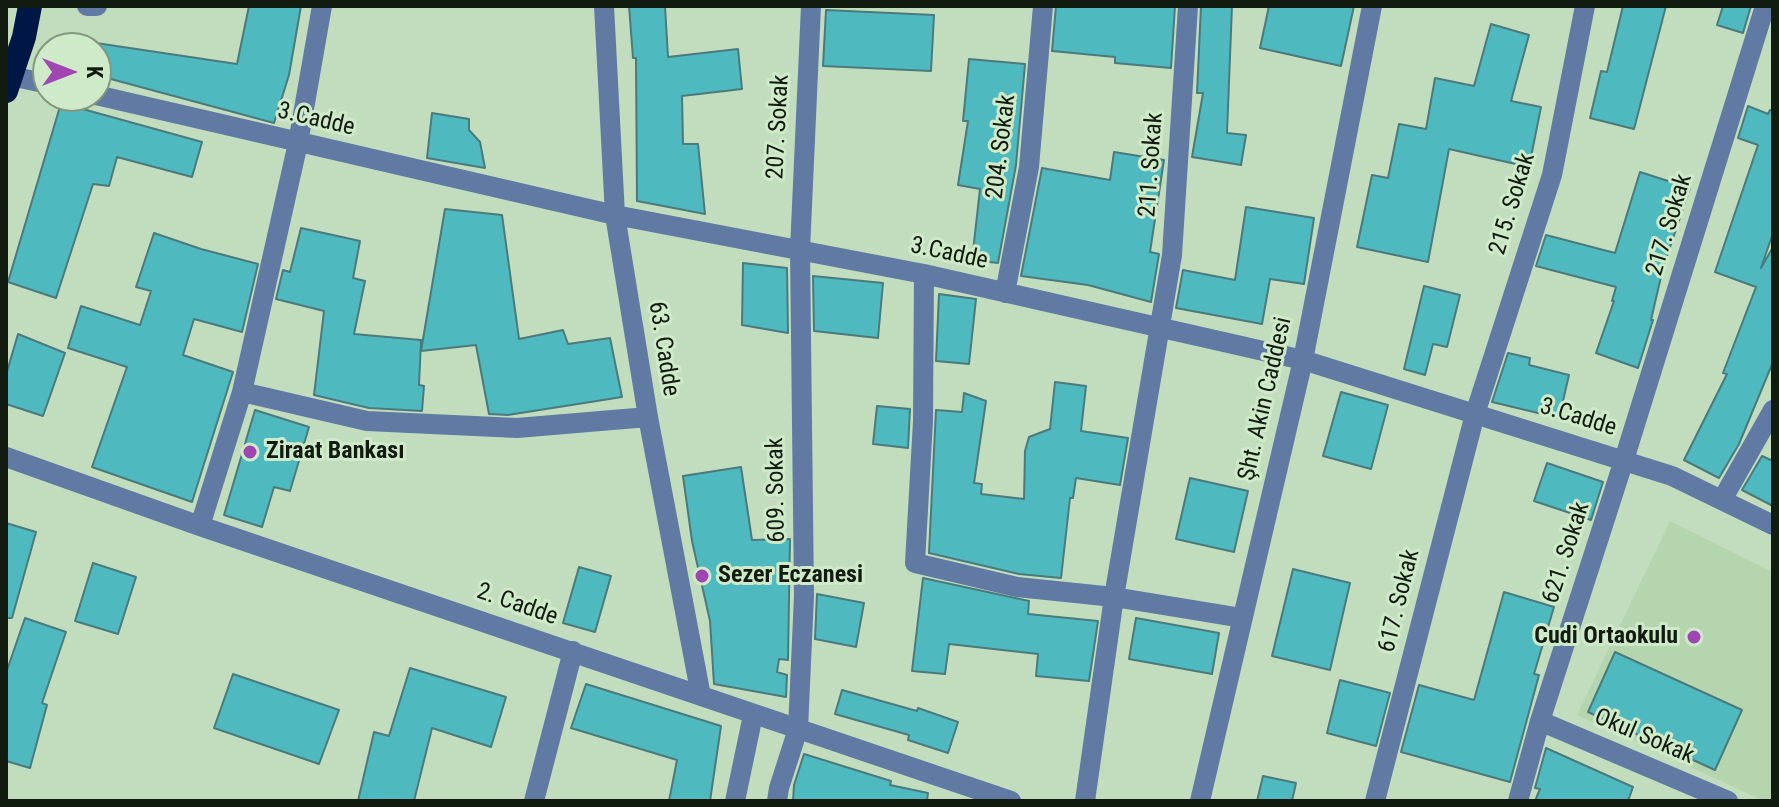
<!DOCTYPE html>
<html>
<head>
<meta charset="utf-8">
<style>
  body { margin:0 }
  #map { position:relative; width:1779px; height:807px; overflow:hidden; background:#c2ddbd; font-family:"Roboto Condensed",sans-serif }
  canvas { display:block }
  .frame { position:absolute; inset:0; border:8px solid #121b10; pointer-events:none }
  .north { position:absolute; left:32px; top:32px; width:80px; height:80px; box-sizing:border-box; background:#cfeac9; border:2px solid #83977f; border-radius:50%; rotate:90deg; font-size:22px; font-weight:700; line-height:32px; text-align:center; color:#121b10 }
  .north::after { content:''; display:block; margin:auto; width:28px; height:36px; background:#9f46b2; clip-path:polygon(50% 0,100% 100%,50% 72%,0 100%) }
</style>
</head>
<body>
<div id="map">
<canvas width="1779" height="807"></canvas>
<div class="frame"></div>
<div class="north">K</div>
</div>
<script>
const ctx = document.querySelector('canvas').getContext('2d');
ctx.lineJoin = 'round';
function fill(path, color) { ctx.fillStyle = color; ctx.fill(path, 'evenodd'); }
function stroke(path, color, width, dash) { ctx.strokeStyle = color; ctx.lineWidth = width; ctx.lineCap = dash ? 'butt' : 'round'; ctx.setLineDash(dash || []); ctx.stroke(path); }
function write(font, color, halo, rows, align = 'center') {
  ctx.font = font + ' "Roboto Condensed",sans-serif'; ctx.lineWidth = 6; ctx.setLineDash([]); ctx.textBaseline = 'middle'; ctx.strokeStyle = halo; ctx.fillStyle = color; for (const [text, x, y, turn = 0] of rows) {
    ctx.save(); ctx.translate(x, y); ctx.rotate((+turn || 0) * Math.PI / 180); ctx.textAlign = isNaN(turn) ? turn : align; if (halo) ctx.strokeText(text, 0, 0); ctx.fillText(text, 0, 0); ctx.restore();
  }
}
fill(new Path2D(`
  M1670,521l103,51v229h-9l-187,-86z`), '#b5d5af');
const building = new Path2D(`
  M249,6h52l-12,69 -15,48 -178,-48v-32l141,21z
  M629,6h36l3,51 70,-8 4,40 -60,7 1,48h15l7,70 -68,-13 -1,-143h-3z
  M1056,6h119l-4,62 -56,-5v-6l-63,-6z
  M1201,6h31l-5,127 19,2 -5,30 -49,-8 11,-64h-6z
  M1269,6h85l-13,60 -81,-18z
  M1623,6h43l-32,123 -44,-11 11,-47 6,1z
  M1723,6h28l-8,27 -26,-8z
  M826,10l108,5 -3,56 -108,-5z
  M1491,24l38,11 -18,66 30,6 -12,60 -80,-18 -21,113 -71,-15 15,-72 16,3 11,-54 27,5 9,-51 39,8z
  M969,59l56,5 -9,101 -18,98 -26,-3 8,-71 -22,-4 10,-64h-5z
  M61,103l141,39 -10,35 -75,-20 -8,29 -16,-2 -37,114 -48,-16z
  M1748,106l20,8 2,-4h3v123l-12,35 12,-21v115l-34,82 -20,34 -35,-18 43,-86 -4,-1 33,-86 -41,-15 43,-127 -20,-7z
  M432,113l37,6v11l11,12 5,26 -58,-10z
  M1114,152l50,8 -14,92 9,2 -8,48 -63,-17 -67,-9 21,-108 68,12z
  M1640,172l50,16 -27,80 -12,52h2l-15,48 -42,-15 18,-52h-2l4,-14 -80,-21 10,-31 69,18z
  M1246,207l68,11 -10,66 -34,-5 -8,45 -86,-16 7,-38 52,10z
  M445,209l57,6 17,124 44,-9 5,14 42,-6 12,59 -114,18 -19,-1 -13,-69 -55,6z
  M301,228l59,13 -7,37 12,3 -11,53 67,6 -2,45 5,1 -2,25 -53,-3 -55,-13 10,-84 -48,-12 7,-29 7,2z
  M154,233l47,16 57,15 -16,68 -48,-13 -11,36 50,17 -41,130 -100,-35 35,-100 -59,-19 13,-42 59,19 11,-34 -15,-4z
  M743,263l44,5 1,65 -46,-8z
  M813,276l70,7 -5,55 -64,-7z
  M1424,286l36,9 -13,52 -14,-3 -8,31 -21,-6z
  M939,294l37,5 -7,65 -33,-3z
  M18,334l47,19 -22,63 -37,-12v-29z
  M1508,353l22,5 -1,7 40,10 -10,43 -67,-16z
  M1055,382l31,4 -5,45 47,7 -8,47 -44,-7 -3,20h-3l-9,80 -42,-4 -90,-21 7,-143 26,2 2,-19 22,8 -12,82 8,1 -1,10 43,5 1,-48 4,-14 21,-8z
  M1341,392l47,13 -17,64 -48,-13z
  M877,406l33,3 -2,39 -35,-4z
  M255,410l54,17 -19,64 -16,-4 -12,40 -38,-12z
  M1762,456l11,5v45l-31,-16z
  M1547,463l56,19 -12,38 -57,-19z
  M741,467l11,73 38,-1 -2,121 -9,-1 -2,13 10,3 -1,22 -72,-13 -4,-63 -18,-80 -9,-65z
  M1190,478l58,13 -14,61 -58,-13z
  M6,523l30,9 -24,86h-6z
  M93,563l43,14 -18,57 -43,-13z
  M579,567l32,9 -16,56 -32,-9z
  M1293,569l57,14 -20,87 -58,-14z
  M923,578l106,23 -1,13 70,7 -9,60 -53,-5 2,-22 -89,-10 -4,30 -33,-3z
  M1504,592l50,15 -20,67 5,1 -29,107 -109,-30 18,-67 55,15z
  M817,594l47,9 -8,44 -41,-8z
  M25,618l41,14 -24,71 5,2 -17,63 -24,-7v-88z
  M1136,618l83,15 -7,41 -83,-15z
  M1615,652l127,58 -27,60 -127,-58z
  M410,668l96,29 -15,50 -59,-19 -18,73h-56l16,-69 15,4z
  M233,674l106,36 -20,54 -105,-36z
  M1340,680l50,13 -14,53 -49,-13z
  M586,684l135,42 -11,75h-41l8,-41 -106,-32z
  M842,690l75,21 1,-3 40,14 -10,31 -40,-13 1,-5 -74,-21z
  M1546,748l87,39 -5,14h-93l5,-12 -5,-1z
  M804,754l87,27 -1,4 38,8 -1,8h-134l1,-16z
  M1263,776l33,7 -4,18h-35z`);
fill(building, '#4ebac0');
stroke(building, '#4a7a7c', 2);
stroke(new Path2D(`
  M87,6h10
  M604,6l11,209 33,202 53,279
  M11,76l37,8
  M96,95l519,120 309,59 379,86 369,116 101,49
  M924,274l-1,147 -8,142 102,24 97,10 128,21
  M1005,293l24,-126 14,-161
  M242,392l125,29 150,7 131,-11
  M6,457l194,69 811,275
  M1722,500l51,-90
  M200,526l42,-134 56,-249 24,-137
  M1540,721l188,80
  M534,801l39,-150
  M735,801l18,-86
  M777,801l2,-13 19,-59 6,-133 -4,-346 11,-244
  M1085,801l29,-204 58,-342 16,-249
  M1200,801l103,-441 69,-354
  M1375,801l100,-387 77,-239 33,-169
  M1518,801l22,-80 84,-261 141,-454`), '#617aa4', 20);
stroke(new Path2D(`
  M6,91l18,-54 6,-31`), '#001746', 24);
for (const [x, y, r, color] of [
  [250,452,8,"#9f46b2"],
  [702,576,8,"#9f46b2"],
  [1694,637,8,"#9f46b2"]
]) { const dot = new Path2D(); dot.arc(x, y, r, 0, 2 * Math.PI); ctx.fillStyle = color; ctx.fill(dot); stroke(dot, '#cfeac9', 3); }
write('24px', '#121b10', '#cfeac9', [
  ["3.Cadde",316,120,13],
  ["207. Sokak",779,127,-87],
  ["204. Sokak",1002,147,-83],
  ["211. Sokak",1152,165,-86],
  ["215. Sokak",1513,204,-73],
  ["217. Sokak",1670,225,-73],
  ["3.Cadde",949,254,12],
  ["63. Cadde",663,349,81],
  ["Şht. Akin Caddesi",1266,399,-77],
  ["3.Cadde",1578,418,17],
  ["609. Sokak",777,490,-91],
  ["621. Sokak",1567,553,-72],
  ["617. Sokak",1400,601,-76],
  ["2. Cadde",517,605,19],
  ["Okul Sokak",1644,737,23]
]);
write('bold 24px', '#121b10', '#cfeac9', [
  ["Ziraat Bankası",266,452],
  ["Sezer Eczanesi",718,576],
  ["Cudi Ortaokulu",1678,637,"right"]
], 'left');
</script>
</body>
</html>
